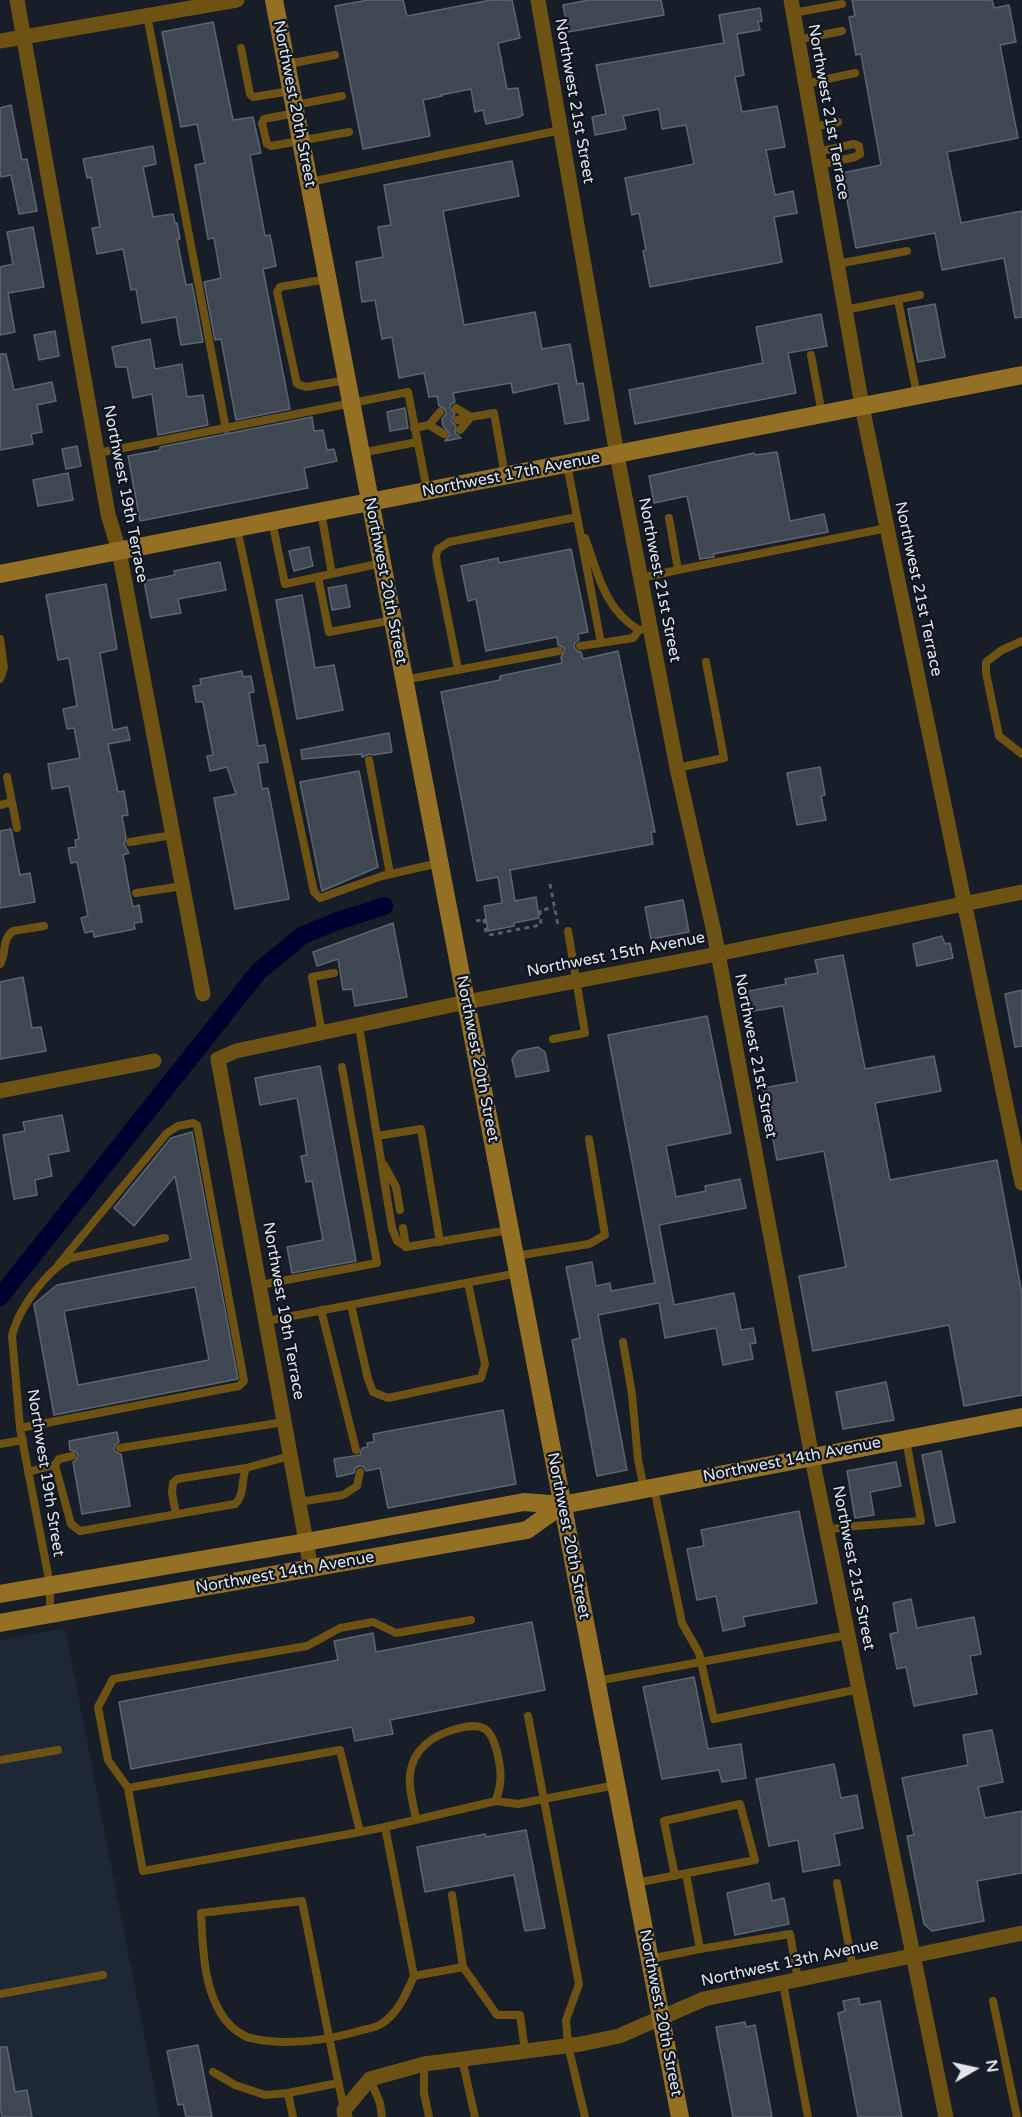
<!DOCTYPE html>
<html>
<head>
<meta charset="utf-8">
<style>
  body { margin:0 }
  #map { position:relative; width:1022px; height:2117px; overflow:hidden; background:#171e28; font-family:"Varela Round",sans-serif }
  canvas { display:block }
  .north { position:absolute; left:944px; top:2039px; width:60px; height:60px; -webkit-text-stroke:4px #0e151e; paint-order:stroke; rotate:81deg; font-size:16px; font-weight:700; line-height:24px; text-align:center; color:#e0e5ec }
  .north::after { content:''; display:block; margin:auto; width:21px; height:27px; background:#e0e5ec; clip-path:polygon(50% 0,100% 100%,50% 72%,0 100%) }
</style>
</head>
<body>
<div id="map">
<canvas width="1022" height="2117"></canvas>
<div class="north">N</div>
</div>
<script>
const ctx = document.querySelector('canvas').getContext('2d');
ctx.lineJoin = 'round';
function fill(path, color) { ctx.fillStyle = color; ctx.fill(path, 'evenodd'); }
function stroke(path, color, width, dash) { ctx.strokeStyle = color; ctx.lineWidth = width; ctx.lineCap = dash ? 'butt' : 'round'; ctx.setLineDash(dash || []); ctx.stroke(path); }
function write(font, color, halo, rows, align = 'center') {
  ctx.font = font + ' "Varela Round",sans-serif'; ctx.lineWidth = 4.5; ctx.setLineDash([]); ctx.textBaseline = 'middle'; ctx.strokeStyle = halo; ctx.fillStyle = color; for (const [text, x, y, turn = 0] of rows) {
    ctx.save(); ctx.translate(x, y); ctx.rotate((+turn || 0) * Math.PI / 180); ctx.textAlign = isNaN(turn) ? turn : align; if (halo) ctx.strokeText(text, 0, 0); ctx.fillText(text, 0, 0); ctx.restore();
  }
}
fill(new Path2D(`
  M65,1628l95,489h-160v-477z`), '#1d2736');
stroke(new Path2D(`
  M0,1297l259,-326 44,-36 32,-13 49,-16`), '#000030', 18);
const building = new Path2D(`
  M368,0h35l4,16 84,-16h21l8,38 -22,5 9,46 11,-1 5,27 -3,1v1l-34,7 -3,-14 -8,2 -4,-23 -30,6 1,1 -19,4 7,36 -67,13 -28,-143z
  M589,0h72l3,15 -96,17 -5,-27z
  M852,0h140l2,8 15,-3 7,37 -16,3 18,93 -71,14 14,71 61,-12v106l-7,1 -11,-60 -62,12 -7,-37 -79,15 -14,-75 39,-8 -20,-111 -5,1 -7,-38 6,-1z
  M760,8l2,13 -4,1 2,8 -23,4 7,41 -9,2 7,35 35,-6 8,41 -19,3 9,45 18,-4 4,22 -23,4 8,45 -132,25 -7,-36 3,-1 -7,-37 -7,2 -7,-37 69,-14 -8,-39 -24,4 -3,-20 -36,7 3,13 -31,6 -3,-18 14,-3 -10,-49 128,-22 -5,-28z
  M213,22l20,98 20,-3 8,36 -11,2 15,81 5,-1 6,31 -13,3 27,140 -54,11 -15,-81 -6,1 -11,-58 17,-4 -7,-40 -6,1 -13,-74 10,-2 -8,-39 -16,3 -19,-95z
  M11,105l11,55 5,-1 10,52 -18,3 -8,-39 -10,2 -1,-7v-62z
  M153,146l3,18 -13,3 10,50 20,-3 2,9h2l3,16h-3l9,46 6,-1 11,58 -22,3 -5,-28 -34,6 -6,-34 -5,1 -8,-41 -26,5 -5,-26 8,-1 -9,-50 -4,1 -4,-19z
  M512,161l7,35 -76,15 21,114 71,-13 7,37 28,-5 7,40 6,-1 6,37 -24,4 -7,-41 -45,10 -2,-10 -58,10 2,9 -4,2 -1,4 5,6 -4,7 5,5 -1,7 6,5 -16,3 5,-7 -7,-8 -1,-7 4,-5 -1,-5 -6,-3 -2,-10 -8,1 -5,-24 -25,5 -7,-41 -10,2 -7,-39 -13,2 -6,-40 27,-5 -5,-30 13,-2 -7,-40z
  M33,227l11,60 -36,6 7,39 -15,3v-68l13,-3 -6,-32z
  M935,304l10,53 -27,5 -10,-53z
  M821,314l6,32 -39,7 8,40 -161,31 -6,-34 134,-27 -7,-36z
  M55,331l4,25 -20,4 -5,-25z
  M150,339l5,30 27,-5 5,33 16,-2 5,30 -50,10 -6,-41 -19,4 -6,-31h-11l-4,-20z
  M0,354h6l8,36 38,-8 4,19 -19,4 5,27 -11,2 2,10 -33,6z
  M405,408l3,20 -18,3 -3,-19z
  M312,417l2,14 9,-1 4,20 7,-1 3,12 -33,7 4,20 -168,33 -12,-65 32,-6v-3z
  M77,446l4,20 -15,3 -4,-20z
  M777,452l13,69 34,-7 4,18 -115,22 1,3 -14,2 -13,-63 -33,7 -5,-27 105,-23 1,2z
  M68,473l5,27 -35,6 -5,-26z
  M309,547l4,19 -19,5 -5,-20z
  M571,549l17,83 -10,2 1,6 -4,3 -1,4 3,4 4,1 2,7 35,-8 37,181h-4l2,12 -143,26 5,31 21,-4 3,21 -25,5v3l-26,5 -4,-25 18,-3 -4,-26 -21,4 -36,-189 59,-12v-4l62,-13 -1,-6 4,-7 -2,-3 -5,-2 -1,-8 -71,14 -10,-52 -8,2 -7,-35 37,-8 1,5z
  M220,562l6,28 -48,9 3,14 -30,5 -7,-37 31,-6 -1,-4z
  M106,584l11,65 -17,4 13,77 14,-3 3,13 -22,4 10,48 6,-1 4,24 -6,1 4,22 -2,6 5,9 -6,2 7,39 3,13 6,-2 3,17 -8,1 1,6 -41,8 -1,-6 -8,2 -4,-15 7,-2 -11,-54 -6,1 -3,-15 8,-1 -1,-7 4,-1 -10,-53 -17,3 -4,-25 32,-6 -6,-30 -7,1 -4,-20 14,-3 -8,-48 -11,2 -12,-65z
  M346,585l4,22 -18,3 -4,-22z
  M302,595l13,73 19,-3 9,45 -46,9 -21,-119z
  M242,671l1,6 8,-1 3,16 -5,1 9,53 7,-1 3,17 -10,1 4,26 6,-1 21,111 -54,10 -21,-111 22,-4 -9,-27 -17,4 -3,-15 6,-1 -10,-53h-7l-3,-16 8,-1 -1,-6z
  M389,733l3,19 -19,3 -4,-1 -7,3v-3l-60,5 -1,-9z
  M820,767l5,28 -4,1 5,24 -29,5 -10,-52z
  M359,771l19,96 -56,24 -22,-109z
  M11,829l9,46 10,-2 5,29 -35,6v-77z
  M683,900l6,32 -38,7 -6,-32z
  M393,923l14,74 -52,9 -3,-17 -9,1 -5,-31 -21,7 -4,-14z
  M942,936l3,8 5,-1 3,15 -36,8 -4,-22z
  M843,955l22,114 69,-13 7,35 -66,12 15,77 107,-20 25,134v101l-58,11 -15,-81 -136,26 -14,-75 47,-9 -22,-116 -47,9 -14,-72 34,-6 -14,-76 -35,6 -4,-20 42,-8 -1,-5 33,-6 -3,-13z
  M23,977l9,51 9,-1 5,24 -46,8v-77z
  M1022,990v56l-7,1 -10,-53z
  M707,1016l24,117 -65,13 10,51 30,-6 -1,-5 35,-7 6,29 -87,17 15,80 60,-12 7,37 12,-2 3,15 -6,1 3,15 -30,6 -7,-37 -51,10 -6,-35 -61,12 29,155 -30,6 -25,-136 8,-2 -14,-71 26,-5 4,24 14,-3 1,8 44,-8 -47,-248z
  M538,1047l7,5 4,19 -33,6 -4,-18 6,-8z
  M320,1066l36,195 -64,12 -5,-26 36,-7 -11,-59 -6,1 -5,-26 6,-1 -10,-57 -37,7 -5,-27z
  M62,1115l7,36 -21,4 4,21 -17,4 2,15 -23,4 -11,-64 22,-4 -2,-9z
  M192,1132l46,247 -184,36 -20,-111 23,-19 134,-26 -16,-83 -41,50 -20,-18 57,-70zM195,1287l14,73 -131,25 -14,-74z
  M886,1382l8,38 -51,9 -7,-37z
  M503,1410l13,74 -128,24 -8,-40 -14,3 -2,-4 -5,-1 -4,2 -1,5 -17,4 -3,-18 26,-4 2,-7 6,-1 -1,-4 7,-1 -1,-8z
  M117,1432l2,10 -4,3 -1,5 3,3 4,1 9,52 -48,8 -9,-52 3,-2 2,-5 -2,-3 -6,-2 -1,-9z
  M941,1451l14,71 -19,4 -14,-71z
  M896,1462l5,24 -31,6 4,23 -19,3 -8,-47z
  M799,1511l18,92 -74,14 2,9 -22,5 -7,-35 -19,4 -10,-51 17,-3 -3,-16z
  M911,1599l6,29 57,-11 7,37 -11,2 7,38 -63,12 -8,-39 -9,2 -7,-35 8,-2 -5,-29z
  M532,1622l13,68 -155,30 3,14 -38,7 -3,-14 -221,42 -12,-67 219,-42 -4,-19 39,-8 3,19z
  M694,1677l14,72 33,-5 5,34 -24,4 -3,-12 -57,9 -19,-92z
  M992,1730l11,52 -25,5 7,31 37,-7v62l-45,8 7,40 -52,10 -8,-7 -17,-88 7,-1 -12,-57 66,-13 -5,-30z
  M834,1764l7,34 16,-3 6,33 -29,6 6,31 -37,7 -5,-32 -29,6 -13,-67z
  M526,1830l19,98 -20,3 -11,-56 -89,17 -8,-45 68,-13 1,3z
  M769,1883l3,18 12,-3 5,26 -54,11 -8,-42z
  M859,1998l1,7 20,-4 22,116h-44l-20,-104 7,-2 -2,-10z
  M745,2022l1,5 9,-2 17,92h-39l-17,-90z
  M198,2045l14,72h-26l-3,-13 -5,1 -11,-54z
  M0,2047h7l8,45 12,-2 5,27h-30l-2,-12z`);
fill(building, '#3f4752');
stroke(building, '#5d6571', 1.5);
stroke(new Path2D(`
  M550,884l8,41
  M484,919l2,14 3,2 52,-10 -1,-15 14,-2
  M476,921l10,-2`), '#585f68', 3, [4.5, 4.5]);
stroke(new Path2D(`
  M793,13l49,-9
  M147,15l79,414
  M797,40l45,-9
  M241,48l9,46 3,3 38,-6
  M288,64l47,-9
  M805,84l50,-11
  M295,105l47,-9
  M295,113l-31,6 -2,4 5,21 4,2 78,-14
  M813,127l25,-5
  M817,152l37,-8 5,2 1,8 -5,3 -36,8
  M310,182l251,-52
  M837,264l70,-13
  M327,279l-47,8 -3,5 20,92 9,3 40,-7
  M898,300l19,95
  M845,310l75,-15
  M811,355l11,59
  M456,408l15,9 23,-4 11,62
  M457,420l14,-3
  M429,425l15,9
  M414,428l15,-3 11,-13
  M460,430l11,-13
  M98,453l310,-61 19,98
  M361,453l56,-11
  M567,464l34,179 32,-5 6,-8 11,-2
  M321,512l11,62
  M272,521l13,63 97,-21
  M237,528l77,364 6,6 62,-22 57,-13
  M585,538c13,35 19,71 54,92
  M678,570l209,-42
  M318,577l11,55 64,-12
  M641,578l37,-8 -9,-52
  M0,639l4,29 -4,11
  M1022,641l-20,9 -16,12v11l13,63 23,18
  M580,646l21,-3
  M458,669l-21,-105 -1,-8 2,-7 11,-7 128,-25
  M404,680l155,-29
  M369,760l21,114
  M677,768l47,-10 -18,-96
  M7,777l5,25
  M0,805l12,-3 5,26
  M130,842l43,-7
  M136,893l47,-7
  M0,964c7,-11 1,-24 13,-33l31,-5
  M359,1026l33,202 5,13 9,6 103,-17
  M322,1034l-10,-57 22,-4
  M553,1039l32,-6 -17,-102
  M377,1136l44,-7 19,113
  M384,1165l12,22 4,23
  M403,1228l3,19
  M516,1256l73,-12 16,-9 -16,-96
  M260,1285l117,-22 -35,-196
  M351,1305l17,74 5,13 15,6 93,-20 4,-14 -17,-81
  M321,1310l35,140
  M266,1321l252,-48
  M623,1342l9,52 6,66 6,28
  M20,1428l219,-42 5,-5 -47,-256 -4,-2 -15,3 -11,7 -108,131
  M0,1444l23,-4
  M120,1448l164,-26
  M55,1465l16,59 9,7 155,-27c10,-9 6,-24 11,-36l44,-12
  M28,1472l27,-7 4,-6 13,-3
  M654,1488l28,135 17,30 15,66 145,-30
  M299,1502l44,-7 14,-9 3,-14
  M176,1514l-4,-21 1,-10 4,-4 69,-11
  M827,1530l17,-3 77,-6 -15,-81
  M50,1613v-28l-30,-157 -8,-92c6,-27 35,-66 59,-78l94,-20
  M597,1681l251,-46
  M528,1716l51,268 -13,36 2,25 17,72
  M0,1760l58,-10
  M128,1788l-20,-28 -10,-53 15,-28 194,-33 33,-18 33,-6 23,11 75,-13
  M416,1820c-2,-15 -8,-31 -6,-46 3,-25 23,-39 46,-45 8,-2 19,-5 27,-1 13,5 19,42 17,55 0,6 -3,12 -4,18
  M360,1832l-20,-82 -212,38 15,83 217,-39 25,-5
  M636,1883l119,-23 -15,-56 -76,17 11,55
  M837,1883l16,85
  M452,1895l11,72
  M700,1949l90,-15 8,46
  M650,1959l50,-10 -14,-75
  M783,1983l25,134
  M0,1994l103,-19
  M993,2001l24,116
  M525,2051l-5,-36h-23l-34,-48 -49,9 -29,-149 111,-26 22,3 98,-19
  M462,2059l13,58
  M424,2064v29l5,24
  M213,2072l22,13 30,10 23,-2
  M370,2079l10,24 2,14
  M344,2109c-15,-69 -28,-139 -42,-208l-101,12c2,36 2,81 27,110 4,5 15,13 22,15 36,8 74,3 109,-7 7,-2 16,-3 22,-7 17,-10 26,-32 33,-48
  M293,2117l-5,-24 50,-10`), '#6d5213', 8);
stroke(new Path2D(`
  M17,0l91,514 11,37 84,443
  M538,0l79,455 60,313 37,164 100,536 132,649
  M791,0l71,406 160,777
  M0,41l237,-41
  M0,1091l154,-30
  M311,1569l-93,-510 18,-8 230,-49 236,-45 320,-65
  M345,2117l-1,-7 26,-31 54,-15 157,-20 38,-8 85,-37 318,-66`), '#6d5213', 15);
stroke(new Path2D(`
  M274,0l406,2117
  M0,574l1022,-199
  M0,1594l306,-52 218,-40 38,3 460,-88
  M0,1623l527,-93 35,-25`), '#937023', 18);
write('16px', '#e0e5ec', '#0e151e', [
  ["Northwest 21st Street",574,101,80],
  ["Northwest 20th Street",294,104,79],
  ["Northwest 21st Terrace",828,112,80],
  ["Northwest 17th Avenue",511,475,-11],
  ["Northwest 19th Terrace",125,494,79],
  ["Northwest 21st Street",659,580,79],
  ["Northwest 20th Street",385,581,79],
  ["Northwest 21st Terrace",918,589,78],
  ["Northwest 15th Avenue",616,955,-11],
  ["Northwest 21st Street",755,1056,79],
  ["Northwest 20th Street",477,1059,79],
  ["Northwest 19th Terrace",283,1311,80],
  ["Northwest 14th Avenue",792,1460,-11],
  ["Northwest 19th Street",45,1473,81],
  ["Northwest 20th Street",568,1536,79],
  ["Northwest 21st Street",853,1568,79],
  ["Northwest 14th Avenue",285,1573,-10],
  ["Northwest 13th Avenue",790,1963,-12],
  ["Northwest 20th Street",660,2013,79]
]);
</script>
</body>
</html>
